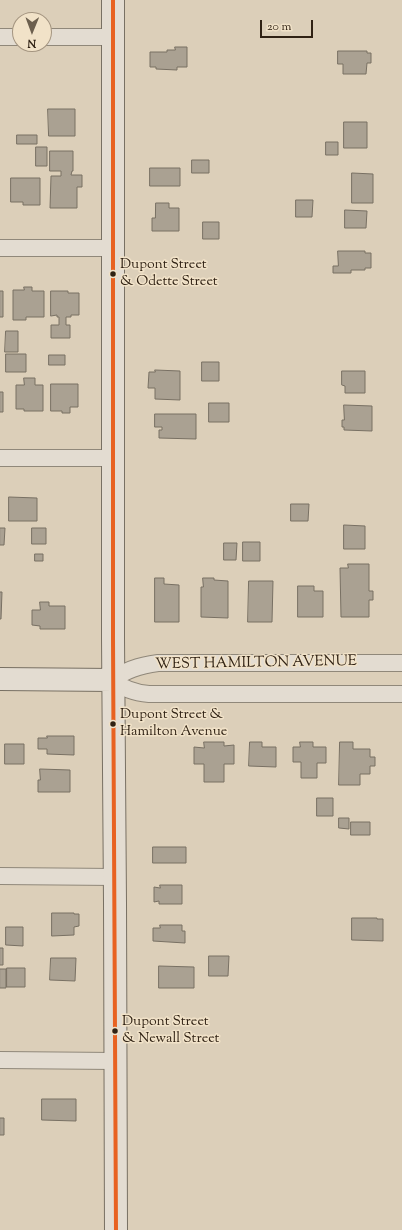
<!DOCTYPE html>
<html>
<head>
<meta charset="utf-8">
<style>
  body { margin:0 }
  #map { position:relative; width:402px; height:1230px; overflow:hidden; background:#dccfb9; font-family:"Sorts Mill Goudy",serif }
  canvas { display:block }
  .north { position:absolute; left:12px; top:12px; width:40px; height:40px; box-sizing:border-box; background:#f1e2c8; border:1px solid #a49580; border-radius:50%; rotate:181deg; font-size:11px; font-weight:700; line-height:16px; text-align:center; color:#302214 }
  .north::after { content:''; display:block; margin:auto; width:14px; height:18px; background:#6c5f4e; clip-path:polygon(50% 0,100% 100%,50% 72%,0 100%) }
  .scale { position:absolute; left:260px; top:20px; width:53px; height:18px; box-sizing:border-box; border:2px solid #302214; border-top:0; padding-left:5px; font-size:12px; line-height:14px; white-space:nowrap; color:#302214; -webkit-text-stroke:3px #f1e2c8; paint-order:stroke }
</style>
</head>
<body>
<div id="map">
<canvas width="402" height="1230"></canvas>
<div class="north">N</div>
<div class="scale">20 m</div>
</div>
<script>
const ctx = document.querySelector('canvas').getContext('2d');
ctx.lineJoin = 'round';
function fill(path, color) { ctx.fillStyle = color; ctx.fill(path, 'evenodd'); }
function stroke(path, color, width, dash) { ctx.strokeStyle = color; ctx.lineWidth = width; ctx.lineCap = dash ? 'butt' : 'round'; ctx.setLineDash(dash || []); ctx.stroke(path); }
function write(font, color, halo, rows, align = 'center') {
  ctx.font = font + ' "Sorts Mill Goudy",serif'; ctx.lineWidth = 3; ctx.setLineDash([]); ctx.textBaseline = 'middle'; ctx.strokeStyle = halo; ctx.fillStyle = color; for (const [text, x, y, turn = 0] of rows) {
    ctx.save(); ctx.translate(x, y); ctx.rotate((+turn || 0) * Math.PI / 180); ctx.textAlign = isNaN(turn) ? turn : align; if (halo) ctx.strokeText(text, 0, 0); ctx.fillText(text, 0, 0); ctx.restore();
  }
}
const building = new Path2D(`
  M175,47h12v20h-10v3l-21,-1v-2h-6v-15h17v-2h8z
  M338,51h29v2h4v10h-4l-1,11h-23v-10h-5z
  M48,109h27v27h-26z
  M344,122h23v26h-23z
  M17,135h20v9h-20z
  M326,142h12v13h-12z
  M36,147h11v19h-11z
  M50,151h23v20h-1l-1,4h11v12h-5v21h-27l1,-32h10v-5h-11z
  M192,160h17v13h-17z
  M150,168h30v18h-30z
  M352,173l21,1v29h-21z
  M11,178h29v27h-17v-3h-12z
  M296,200h17l-1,17h-16z
  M156,203h13v5h10v23h-27v-13h3z
  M345,210l22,1 -1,17h-21z
  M203,222h16v17h-16z
  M338,251h27v2h6v15h-6v2h-14v3h-18v-7h5z
  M24,287h8v4h12v26h-18v3h-13v-30h11z
  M0,291h3v26h-3z
  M51,291h17v2h11v22h-8v2h-5v8h4v13h-19v-13h8v-8h-2v-2l-6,1z
  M6,331h12v21h-13z
  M6,354h20v18h-20z
  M49,355h16v10h-16z
  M202,362h17v19h-17z
  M155,370l25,1v29l-25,-1v-11h-7l1,-16h6z
  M342,371h23v22h-20v-7l-3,-1z
  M24,378h11v7h8v26h-19v-2h-8v-24h8z
  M51,384h27v23h-8v6h-8v-2h-11z
  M0,392h3v20h-3z
  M209,403h20v19h-20z
  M344,405l28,1v25l-28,-1v-3h-2v-7h2z
  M155,414h41v25l-37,-1v-8h3v-3h-7z
  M9,497l28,1v23h-28z
  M291,504h18l-1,17h-17z
  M344,525l21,1v23h-21z
  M0,528h5l-1,17h-4z
  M32,528h14v16h-14z
  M243,542h17v19h-17z
  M224,543h13l-1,17h-12z
  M35,554h8v7h-8z
  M348,564h21v27h4v9h-4v17h-28l-1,-49h8z
  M155,578h9v6l15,1v37h-24z
  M203,578h11v2l14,1v37l-27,-1v-30h2z
  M249,581h24l-1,41h-24z
  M298,586h16v5h9v26h-25z
  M0,592h2l-1,27h-1z
  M40,602h9v4h16v23h-25v-3l-8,-1v-15h8z
  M47,736h27v19l-27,-1v-5h-9v-11h9z
  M204,742h20v4l10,-1v19h-10v18h-20v-18h-10v-17l10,1z
  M250,742h12v5h14v20l-27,-1z
  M300,742h13v5h13v16h-9v15h-16v-16h-8v-15h7z
  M340,742h13v7h17v8h5v9h-5v8h-10v11h-21z
  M5,744h19v20h-19z
  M40,769l30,1v22h-32v-12h2z
  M317,798h16v18h-16z
  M339,818h10v11l-10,-1z
  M351,822h19v13h-19z
  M153,847h33v16h-33z
  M160,885h22v19h-23v-3l-5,1v-15l6,1z
  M52,913h22v1h5v12l-5,1v8l-22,1z
  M352,918h25v1h6v22l-31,-1z
  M160,925h22v6h3v12l-32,-2v-13h7z
  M6,927h17v19l-17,-1z
  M0,948h3v17h-3z
  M209,956h20l-1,20h-19z
  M51,958h25l-1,23 -25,-1z
  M159,966l35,1v21h-35z
  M7,968h18v19h-18z
  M0,969h6v19h-6z
  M42,1099h34v22l-34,-1z
  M0,1118h4v17h-4z`);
fill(building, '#aaa192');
stroke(building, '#787063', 1);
const street = new Path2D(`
  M0,37h20
  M44,37h69
  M0,248h113
  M0,458h113
  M402,663h-244c-16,2 -32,6 -45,17 10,9 23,13 36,14h253
  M0,876l115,1
  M0,1060l115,1`);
const secondary = new Path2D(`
  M113,0v638l2,264 1,328
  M0,679l113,1`);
stroke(street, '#90887a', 18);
stroke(secondary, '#787063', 24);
stroke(street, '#e3dcd1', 16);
stroke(secondary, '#e3dcd1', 22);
stroke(new Path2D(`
  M113,0v638l3,592`), '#e86221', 4);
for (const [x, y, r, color] of [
  [113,274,3.5,"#302214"],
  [113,724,3.5,"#302214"],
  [115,1031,3.5,"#302214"]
]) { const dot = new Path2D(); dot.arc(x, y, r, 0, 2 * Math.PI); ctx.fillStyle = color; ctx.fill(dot); stroke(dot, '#f1e2c8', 1.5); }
write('14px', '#302214', '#f1e2c8', [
  ["Dupont Street",120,266],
  ["& Odette Street",120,283],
  ["Dupont Street &",120,716],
  ["Hamilton Avenue",120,733],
  ["Dupont Street",122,1023],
  ["& Newall Street",122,1040]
], 'left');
write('15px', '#302214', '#f1e2c8', [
  ["WEST HAMILTON AVENUE",256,664,-1]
]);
</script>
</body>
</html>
